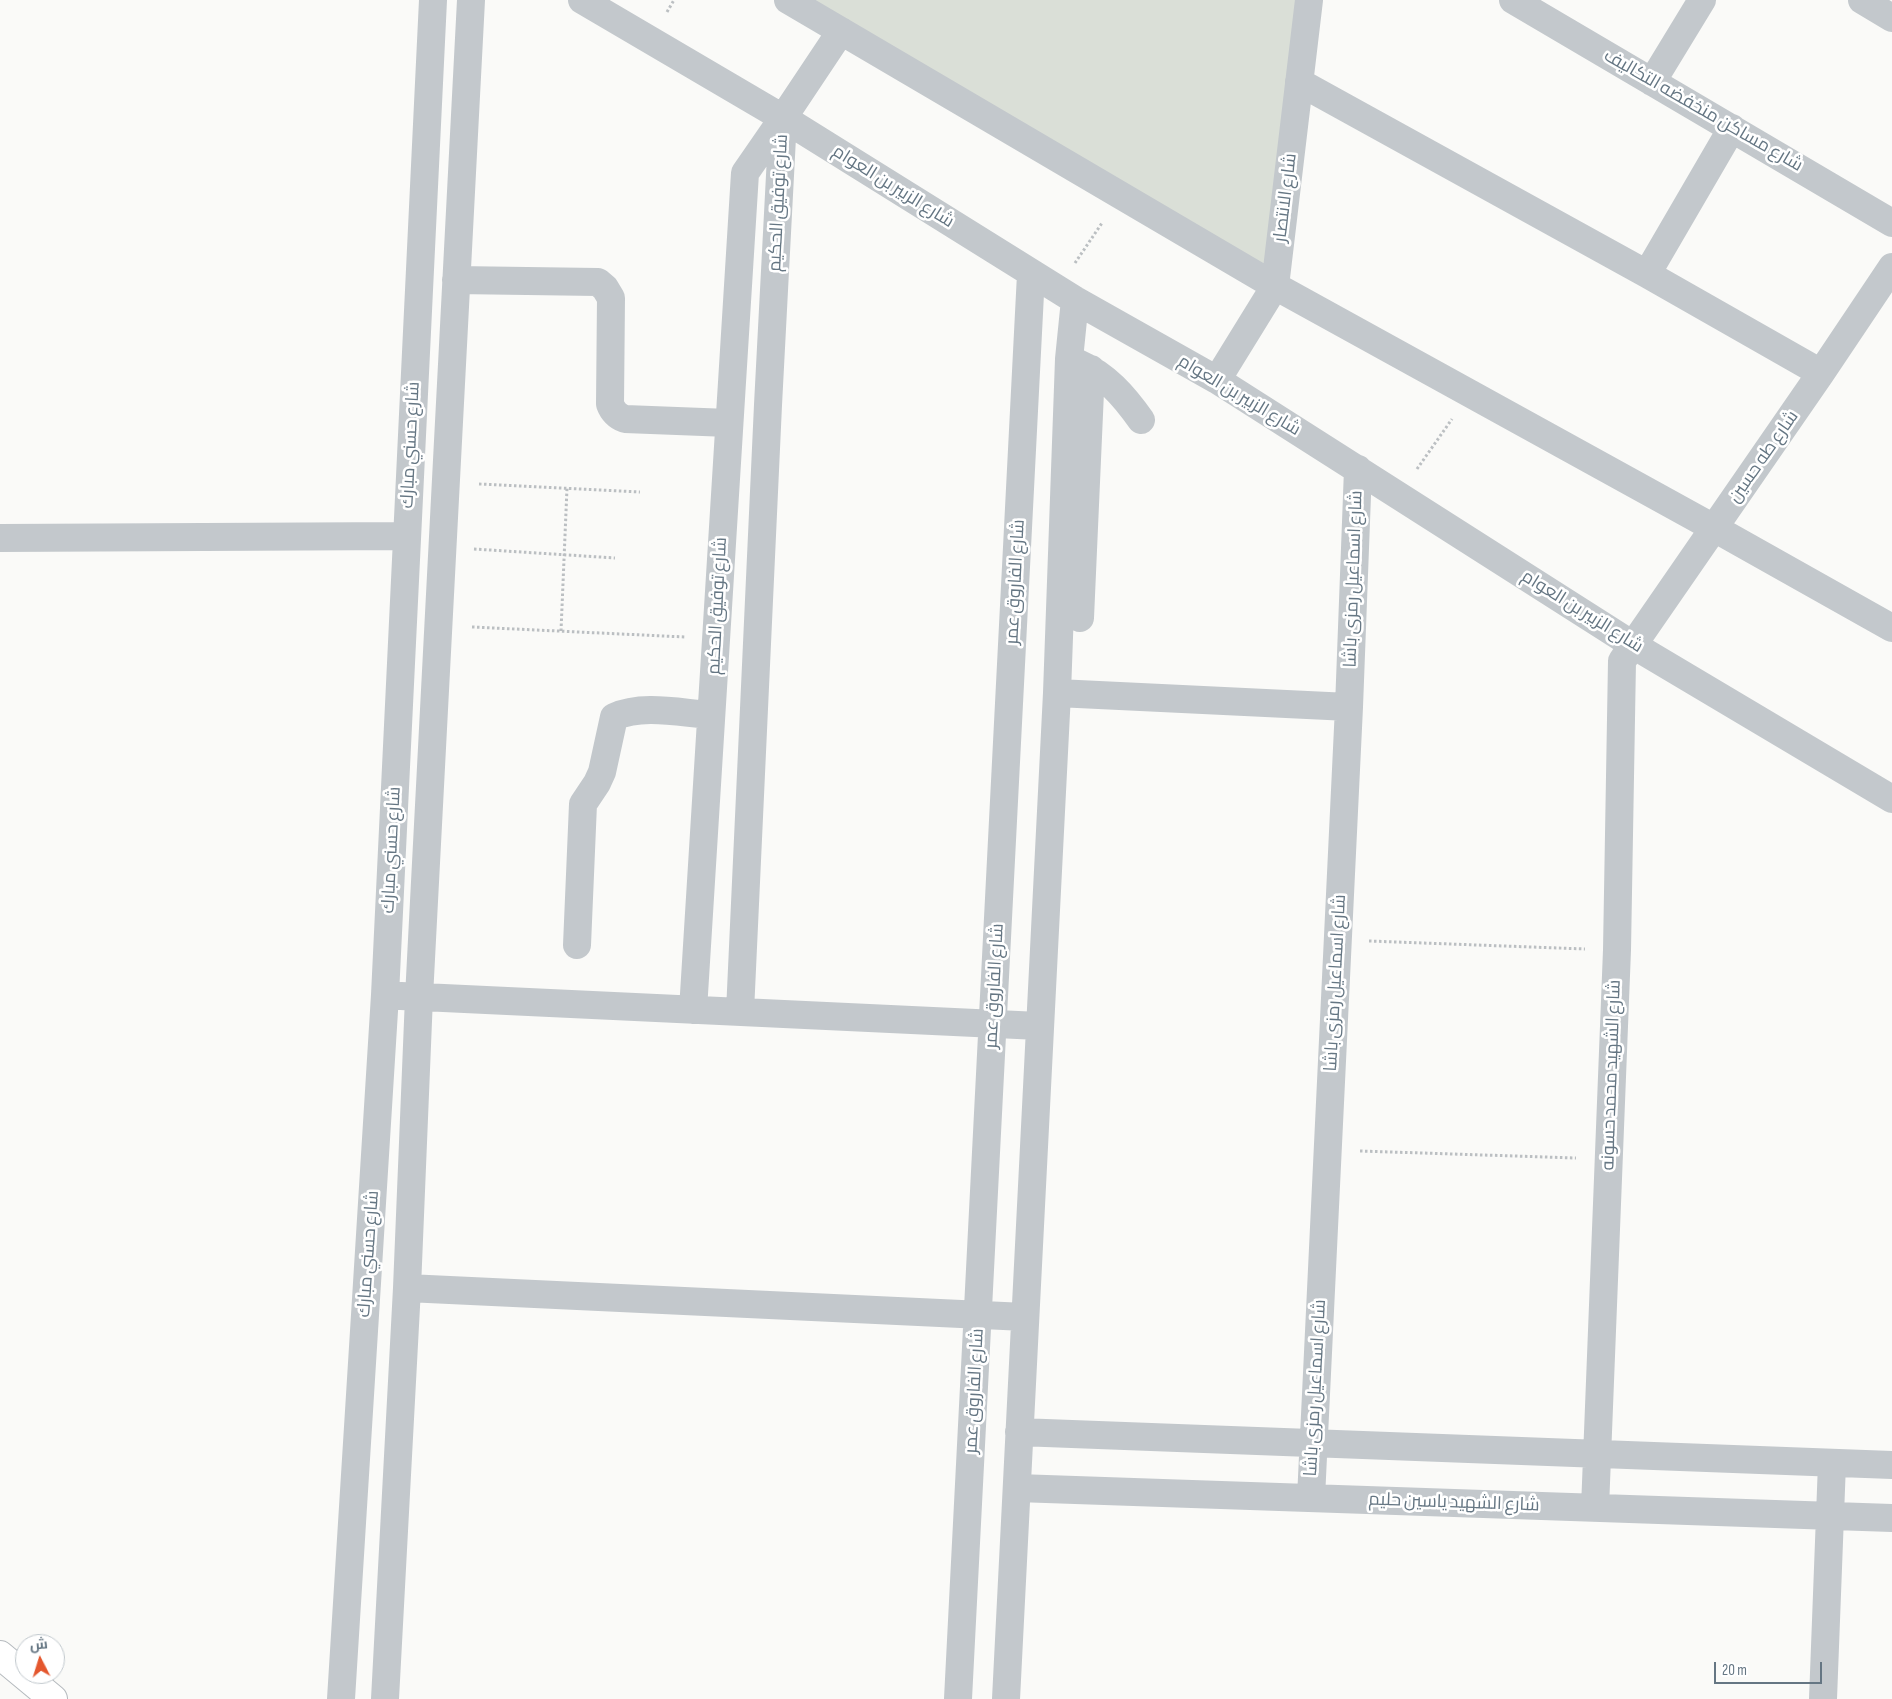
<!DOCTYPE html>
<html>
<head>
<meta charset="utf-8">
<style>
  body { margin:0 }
  #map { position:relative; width:1892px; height:1699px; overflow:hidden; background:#fafaf8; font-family:"Sofia Sans Condensed",Cairo,sans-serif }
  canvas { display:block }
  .north { position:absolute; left:15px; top:1634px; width:50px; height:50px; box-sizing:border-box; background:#fff; border:1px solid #c1c8cd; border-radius:50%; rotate:355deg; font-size:14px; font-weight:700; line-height:20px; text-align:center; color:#657683 }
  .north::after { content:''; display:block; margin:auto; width:18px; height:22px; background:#e4572e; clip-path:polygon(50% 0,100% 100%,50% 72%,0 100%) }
  .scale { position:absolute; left:1714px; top:1662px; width:108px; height:22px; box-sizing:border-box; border:2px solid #657683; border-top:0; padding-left:6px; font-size:15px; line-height:18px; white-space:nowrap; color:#657683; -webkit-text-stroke:4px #fff; paint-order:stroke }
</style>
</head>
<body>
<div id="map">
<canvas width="1892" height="1699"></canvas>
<div class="north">ش</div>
<div class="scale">20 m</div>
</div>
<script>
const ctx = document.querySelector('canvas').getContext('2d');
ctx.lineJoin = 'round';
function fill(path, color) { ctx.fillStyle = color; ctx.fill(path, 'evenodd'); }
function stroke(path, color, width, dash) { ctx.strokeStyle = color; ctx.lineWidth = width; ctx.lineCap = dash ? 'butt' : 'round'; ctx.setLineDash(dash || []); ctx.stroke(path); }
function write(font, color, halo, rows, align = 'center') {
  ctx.font = font + ' "Sofia Sans Condensed",Cairo,sans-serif'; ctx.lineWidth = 5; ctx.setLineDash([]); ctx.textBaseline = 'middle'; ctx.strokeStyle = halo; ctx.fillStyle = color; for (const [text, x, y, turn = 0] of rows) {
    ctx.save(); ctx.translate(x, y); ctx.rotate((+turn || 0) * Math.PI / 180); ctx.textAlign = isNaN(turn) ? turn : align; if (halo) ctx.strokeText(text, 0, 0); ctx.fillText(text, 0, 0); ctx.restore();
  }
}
fill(new Path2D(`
  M804,0h498l-32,277z`), '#dadfd7');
const major = new Path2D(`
  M0,1655l53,44`);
stroke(major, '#b5babe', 30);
stroke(new Path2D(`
  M667,12l7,-12
  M1075,263l27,-40
  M1417,469l35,-50
  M479,484l161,8
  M474,549l141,9
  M472,627l213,10
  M561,631l6,-143
  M1369,941l216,8
  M1360,1151l216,7`), '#bbbfc2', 3, [2.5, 2.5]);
stroke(new Path2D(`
  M582,0l201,118 292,182 142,80 416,265 259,154
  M788,0l487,286 439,242 178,100
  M1513,0l379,223
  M1862,0l30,18
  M1299,82l348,192 174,99
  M1652,82l50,-82
  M1647,274l85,-146
  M456,280l142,2 7,6 6,10 -1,106c3,8 7,12 15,15l104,4
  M1078,363c28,12 46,33 63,57
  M1217,380l58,-94 34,-286
  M0,538l407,-2
  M1080,618l11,-249
  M1057,693l292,14
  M577,945l6,-141 14,-21 5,-11 12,-55c29,-13 66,-4 97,-2
  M401,996l638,30
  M693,1010l52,-837 38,-55 58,-87
  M740,1012l28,-607 15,-287
  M407,1288l618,29
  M1019,1432l873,33
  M1017,1488l875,30
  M1311,1498l38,-791 9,-238
  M1595,1508l22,-558 5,-289 199,-288 71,-106
  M341,1699l44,-704 48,-995
  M385,1699l22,-411 12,-291 52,-997
  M958,1699l73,-1425
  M1006,1699l51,-1006 12,-334 6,-59
  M1823,1699l9,-236`), '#c3c8cc', 28);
stroke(major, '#fff', 28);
write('18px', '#657683', '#fff', [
  ["شارع مساكن منخفضه التكاليف",1703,111,30],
  ["شارع الزبير بن العوام",893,187,32],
  ["شارع الانتصار",1286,198,-83],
  ["شارع توفيق الحكيم",779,203,-87],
  ["شارع الزبير بن العوام",1239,396,31],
  ["شارع حسني مبارك",411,445,-87],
  ["شارع طه حسين",1764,457,-55],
  ["شارع اسماعيل رمزى باشا",1354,579,-88],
  ["شارع الفاروق عمر",1016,582,-87],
  ["شارع توفيق الحكيم",718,606,-87],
  ["شارع الزبير بن العوام",1582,612,32],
  ["شارع حسني مبارك",392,850,-87],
  ["شارع اسماعيل رمزى باشا",1336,983,-87],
  ["شارع الفاروق عمر",995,986,-87],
  ["شارع الشهيد محمد حسونه",1612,1075,-88],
  ["شارع حسني مبارك",369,1254,-86],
  ["شارع اسماعيل رمزى باشا",1316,1388,-87],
  ["شارع الفاروق عمر",975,1391,-87],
  ["شارع الشهيد ياسين حليم",1454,1503,2]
]);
</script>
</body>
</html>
